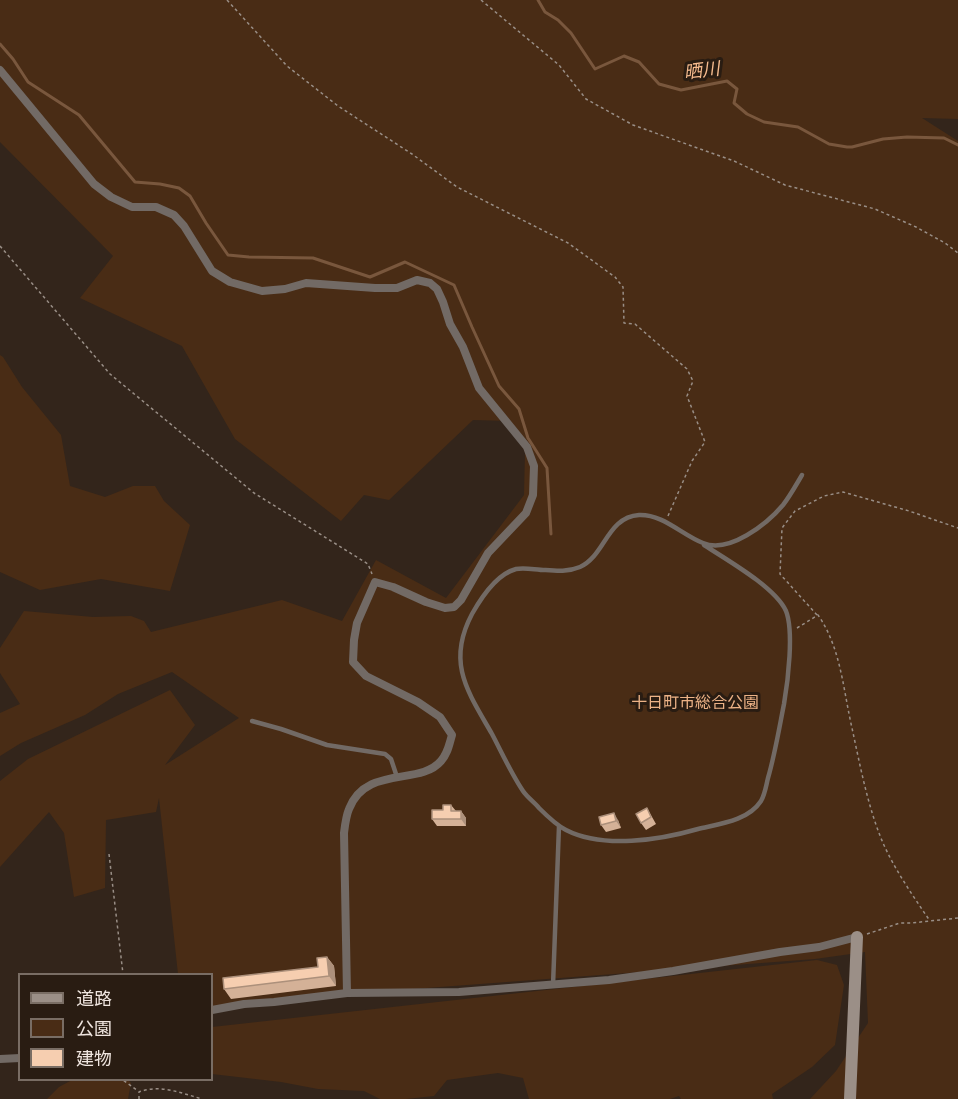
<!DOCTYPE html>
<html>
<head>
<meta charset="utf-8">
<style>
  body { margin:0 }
  #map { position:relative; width:958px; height:1099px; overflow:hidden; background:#33251b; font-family:Overpass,"Noto Sans JP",sans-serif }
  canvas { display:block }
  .legend { position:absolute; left:18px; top:973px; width:195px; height:108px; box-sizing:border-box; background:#291c12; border:2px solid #796d64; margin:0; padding:8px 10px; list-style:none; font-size:18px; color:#f0e6e0 }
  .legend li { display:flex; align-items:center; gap:12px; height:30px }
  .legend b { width:30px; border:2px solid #796d64 }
</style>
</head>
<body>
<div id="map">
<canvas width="958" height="1099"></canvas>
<ul class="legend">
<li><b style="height:8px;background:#9b8f87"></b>道路</li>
<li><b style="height:16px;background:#492c15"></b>公園</li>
<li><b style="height:16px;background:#f6ceb0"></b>建物</li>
</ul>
</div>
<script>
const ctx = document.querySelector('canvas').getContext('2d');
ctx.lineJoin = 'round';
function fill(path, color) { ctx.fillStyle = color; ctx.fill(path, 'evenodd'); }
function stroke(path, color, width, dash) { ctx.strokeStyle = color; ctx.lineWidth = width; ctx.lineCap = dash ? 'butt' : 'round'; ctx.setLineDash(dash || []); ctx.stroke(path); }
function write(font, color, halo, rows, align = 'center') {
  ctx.font = font + ' Overpass,"Noto Sans JP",sans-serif'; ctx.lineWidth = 6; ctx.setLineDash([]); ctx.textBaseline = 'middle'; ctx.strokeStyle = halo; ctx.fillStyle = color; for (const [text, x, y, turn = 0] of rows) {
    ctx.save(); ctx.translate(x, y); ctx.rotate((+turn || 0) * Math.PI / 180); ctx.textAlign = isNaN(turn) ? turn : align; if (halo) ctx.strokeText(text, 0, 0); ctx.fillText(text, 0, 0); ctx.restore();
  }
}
fill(new Path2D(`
  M0,0h958v119l-36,-1 36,23v958h-148l26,-28 32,-48 -3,-71 -50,7 -469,35 -134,13v-33h-34l-19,-176 -3,14 -50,8 -1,68 -31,9 -10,-64 -15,-21 -49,55v-86l28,-22 142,-69 25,35 -30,40 74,-47 -67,-46 -54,22 -33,21 -64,28 -21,13v-43l20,-9 -20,-31v-25l24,-37 69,6 38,-1 13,5 7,11 131,-32 60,21 34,-61 70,38 78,-103 1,-43 -15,-31 -37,-1 -84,80 -25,-5 -23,26 -106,-82 -53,-93 -102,-48 33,-42 -113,-114z
  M0,355l3,2 19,30 39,48 9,51 35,11 28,-11h22l9,15 26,24 -20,66 -69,-12 -61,11 -40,-18z
  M817,960l20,5 7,20 -9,60 -23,22 -40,27 1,5h-92l-2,-3 -9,3h-141l-6,-21 -25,-5 -51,7 -13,16 -28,3h-26l-16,-8 -46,-2 -37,-7 -69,-8v-47z
  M72,1080h56l3,3 -3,16h-81l12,-12z`), '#492c15');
stroke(new Path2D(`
  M538,0l7,12 13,8 13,13 24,36 29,-13 15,6 20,22 22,6 46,-9 10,8 -3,14 13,11 17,8 34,5 31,17 18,3h5l31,-8 24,-2 37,1 14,7
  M0,44l13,15 15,23 51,33 56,67 25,2 19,4 11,8 16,27 22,32 21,2 64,1 57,19 35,-15 49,23 18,42 27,59 20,23 9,29 19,30 4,66`), '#79573d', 3);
stroke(new Path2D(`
  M227,0l60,66 51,40 74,48 45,33 111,56 47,34 8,10 1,36 11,1 52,45 6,12 -6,15 18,46 -13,19 -24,55
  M481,0l78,65 27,34 47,26 101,36 51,24 90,24 41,18 29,16 13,10
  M0,246l110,128 144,119 114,71 4,10
  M817,615l-37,-41 2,-46 13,-17 29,-15 19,-4 66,19 49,17
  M797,628l21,-13c23,33 25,74 34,113 8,37 16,80 31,115 12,27 30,53 47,78
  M109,854l14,120
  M867,934l33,-11h11l47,-5
  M118,1080h5l15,11
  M139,1099v-7c21,-8 42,1 63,7`), '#998e86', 1.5, [3, 3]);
stroke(new Path2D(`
  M704,545c23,15 71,42 82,66 8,20 2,70 -2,93 -5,25 -9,50 -16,74 -2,8 -3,16 -7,23 -13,20 -42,23 -63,28 -38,11 -95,20 -132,1 -10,-5 -19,-14 -27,-22 -5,-6 -12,-11 -16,-17 -12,-18 -21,-38 -31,-57 -24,-42 -46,-71 -20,-120 9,-16 25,-40 44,-45 9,-2 20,1 29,1 12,1 23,2 35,-3 25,-11 27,-50 59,-52 24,-1 43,20 64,28 26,11 64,-19 80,-38 7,-9 13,-20 19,-30
  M252,721l29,8 46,16 58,9 6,5 6,18
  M553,985l6,-159`), '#726a65', 4.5);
stroke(new Path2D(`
  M0,70l94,114 17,13 21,10h24l18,8 10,11 28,45 18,11 32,9 23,-2 21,-6 69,5h22l20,-8 13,3 7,6 6,13 7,22 13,23 16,41 48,59 7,19 -1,29 -7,18 -38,40 -27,47 -7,7 -9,1 -19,-6 -33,-15 -18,-5 -18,41 -3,17 -1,22 13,14 52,26 22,15 12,18c-3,10 -4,18 -11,26 -21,25 -75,4 -92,48 -3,7 -4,16 -5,24l3,160
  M212,1010l32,-6 30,-2 73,-9 112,-1 150,-12 64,-9 107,-19 39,-5 38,-10
  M0,1059l20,-1`), '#726a65', 8);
stroke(new Path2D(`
  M850,1099l7,-162`), '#9b8f87', 12);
fill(new Path2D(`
  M451,805l5,6h5l5,7v8h-29l-5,-7 11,-9z
  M647,808l9,16 -10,6 -5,-7z
  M618,820l3,8 -15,4 -5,-7z
  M327,957l7,9 2,20 -105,13 -7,-10 94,-22z`), '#d4b197');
fill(new Path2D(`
  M461,811l5,7v8l-5,-7z
  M614,813l4,7 3,8 -5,-7z
  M327,957l7,9 2,20 -7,-10z`), '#ac907b');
const building = new Path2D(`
  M443,805h8v6h10v8h-29v-9h11z
  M647,808l4,9 -10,6 -5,-9z
  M614,813l2,8 -15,4 -2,-8z
  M327,957l2,19 -105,13 -1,-11 95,-11 -1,-9z`);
fill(building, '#f6ceb0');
stroke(building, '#ac907b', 1.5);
write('16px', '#ecb286', '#291c12', [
  ["十日町市総合公園",695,705]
]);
write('italic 18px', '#f6bb8e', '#291c12', [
  ["晒川",702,73,-7]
]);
</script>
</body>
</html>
